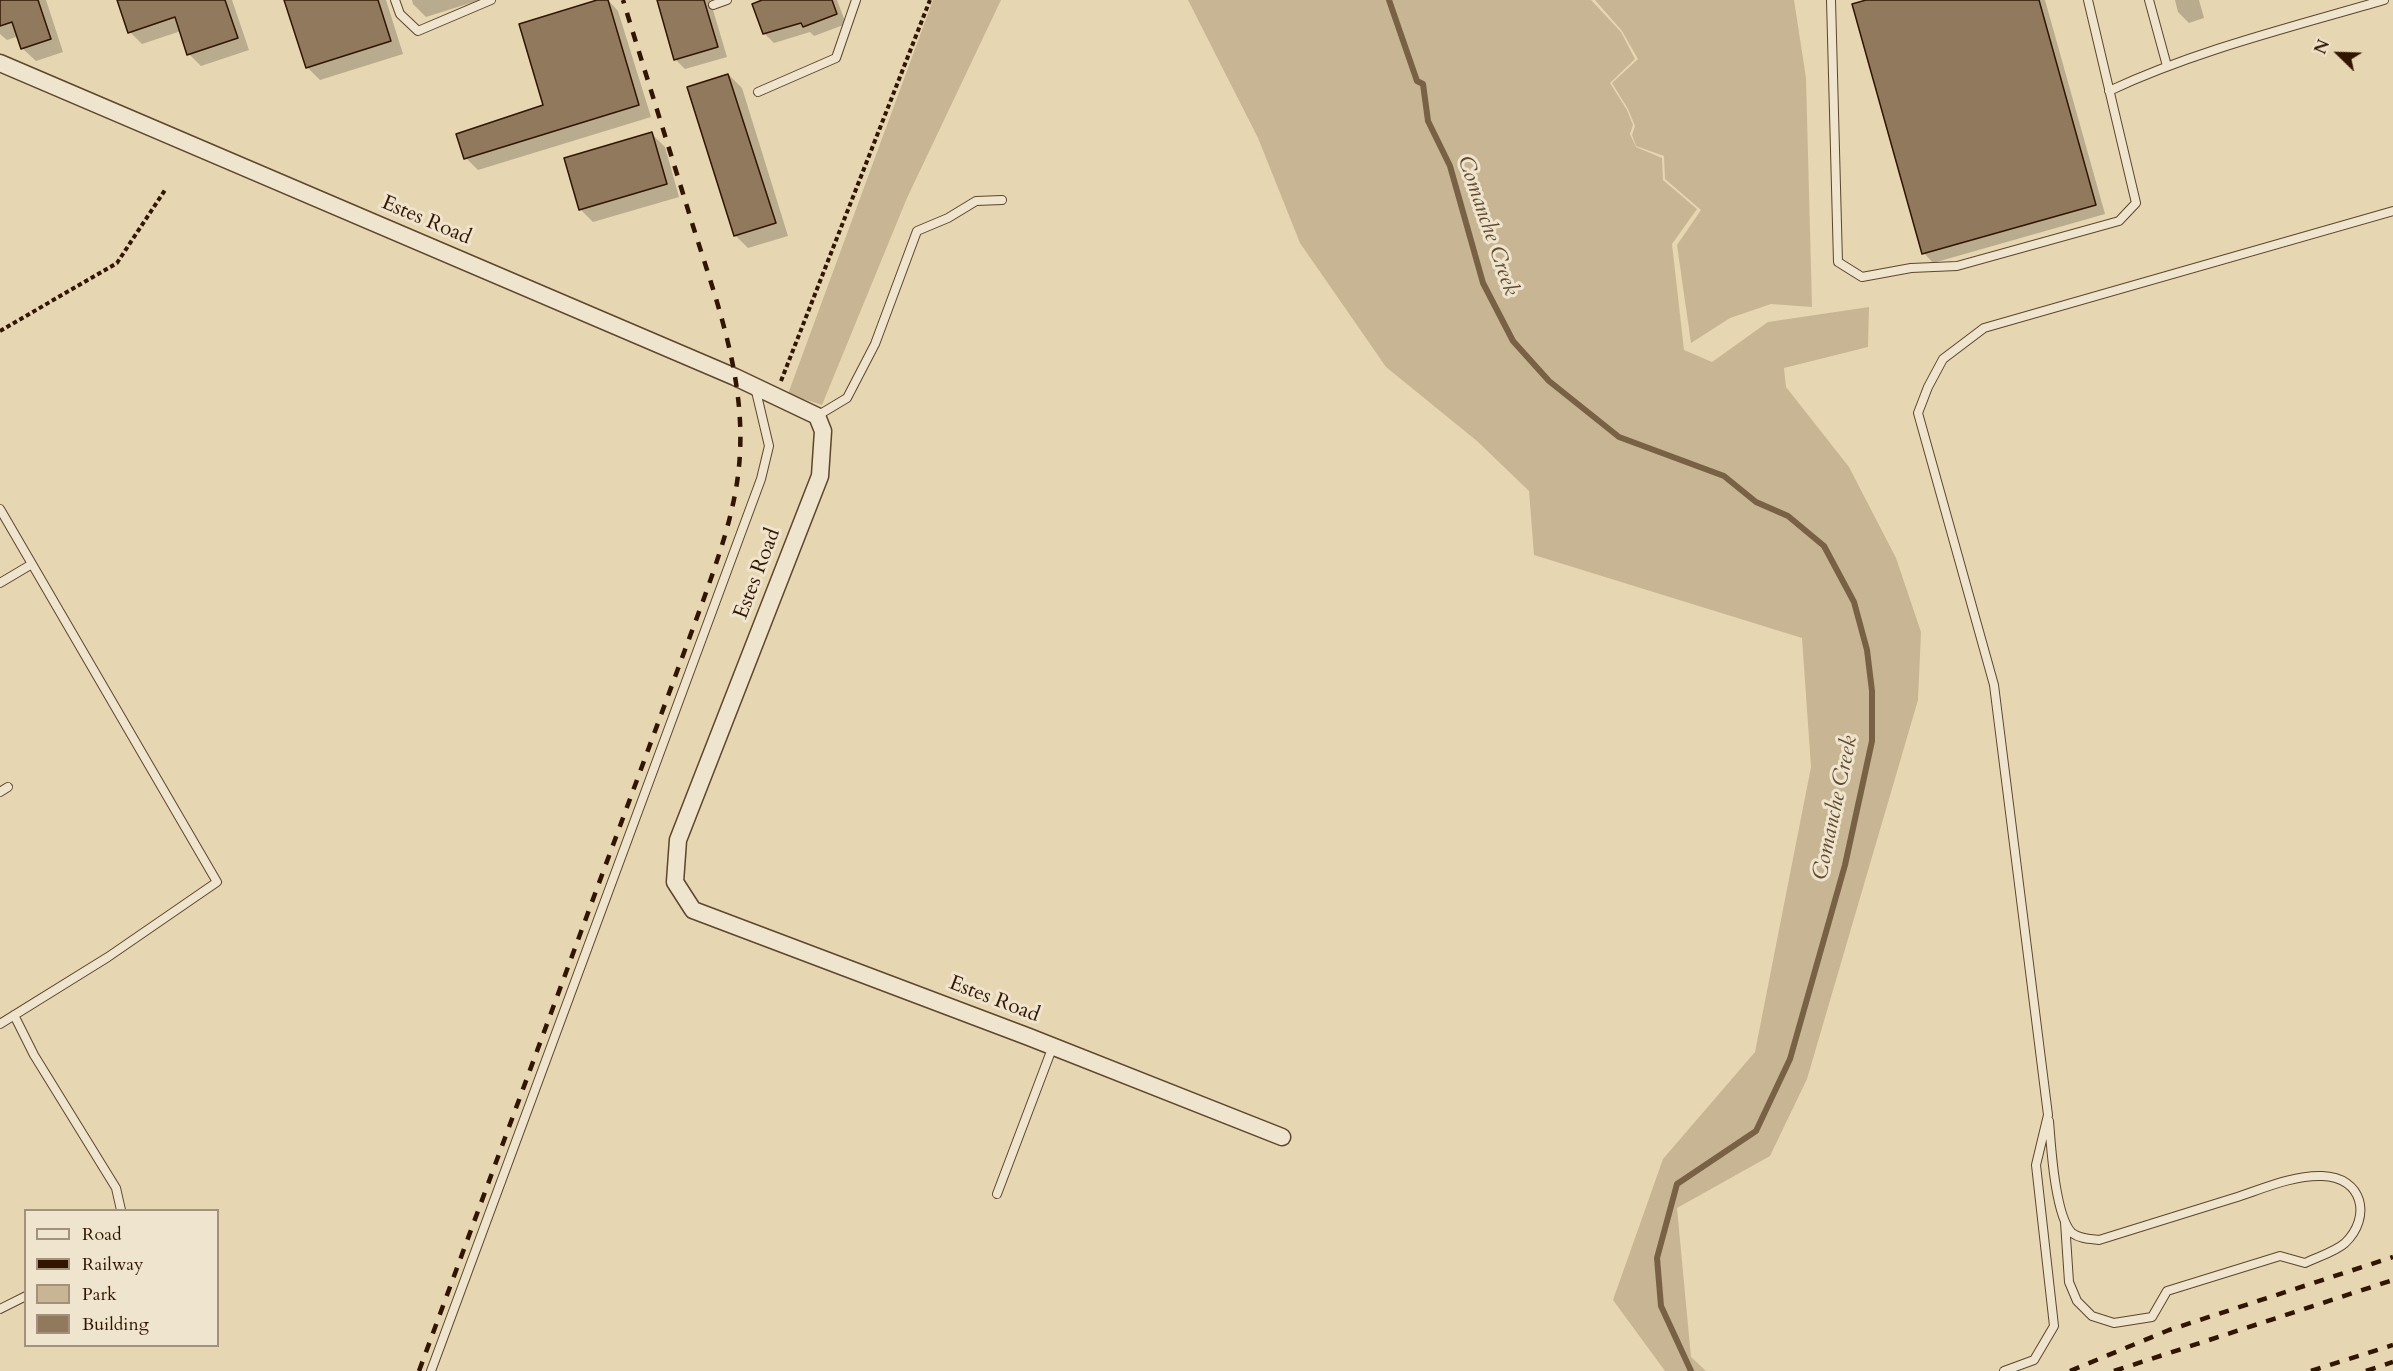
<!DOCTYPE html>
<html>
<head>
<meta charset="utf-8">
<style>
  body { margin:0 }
  #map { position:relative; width:2393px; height:1371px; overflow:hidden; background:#e7d6b2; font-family:Cardo,serif }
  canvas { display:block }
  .legend { position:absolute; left:24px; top:1209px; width:195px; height:138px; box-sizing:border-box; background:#efe4cd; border:2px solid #a3917b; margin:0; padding:8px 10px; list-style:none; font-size:18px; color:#311500 }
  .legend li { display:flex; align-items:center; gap:12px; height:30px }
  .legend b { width:30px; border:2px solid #a3917b }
  .north { position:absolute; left:2309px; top:24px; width:60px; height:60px; -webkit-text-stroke:4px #efe4cd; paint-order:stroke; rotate:293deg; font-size:16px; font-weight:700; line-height:24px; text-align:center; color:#311500 }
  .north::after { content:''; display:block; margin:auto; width:21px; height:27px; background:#311500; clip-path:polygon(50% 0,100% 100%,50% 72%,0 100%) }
</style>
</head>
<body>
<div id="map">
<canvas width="2393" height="1371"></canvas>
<ul class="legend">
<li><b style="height:8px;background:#efe4cd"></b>Road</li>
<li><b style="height:8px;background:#311500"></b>Railway</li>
<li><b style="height:16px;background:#c8b594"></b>Park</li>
<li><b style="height:16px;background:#90795d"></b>Building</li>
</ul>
<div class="north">N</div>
</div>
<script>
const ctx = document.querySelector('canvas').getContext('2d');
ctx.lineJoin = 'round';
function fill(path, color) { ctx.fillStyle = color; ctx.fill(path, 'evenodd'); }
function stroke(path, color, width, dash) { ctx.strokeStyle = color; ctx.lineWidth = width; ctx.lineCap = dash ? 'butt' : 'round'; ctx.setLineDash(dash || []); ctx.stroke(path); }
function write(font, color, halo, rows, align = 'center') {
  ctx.font = font + ' Cardo,serif'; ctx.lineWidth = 6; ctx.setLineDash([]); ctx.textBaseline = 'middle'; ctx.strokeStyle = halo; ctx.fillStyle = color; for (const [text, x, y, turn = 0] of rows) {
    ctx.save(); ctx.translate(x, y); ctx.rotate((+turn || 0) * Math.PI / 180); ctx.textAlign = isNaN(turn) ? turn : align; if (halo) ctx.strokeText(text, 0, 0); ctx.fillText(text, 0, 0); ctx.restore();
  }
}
fill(new Path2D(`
  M933,0h68l-94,198 -85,207 -34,-11z
  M1188,0h403l30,32 14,27 -25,24 17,27 6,15 -3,9 6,13 26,11 1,22 34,29 -25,35 12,106 28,12 56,-40 101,-15 -1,40 -84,21 2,19 63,80 47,91 25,74 -3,68 -111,379 -37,77 -93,52 14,149 15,14h-41l-52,-71 50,-141 92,-107 56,-285 -9,-129 -268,-83 -5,-64 -52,-50 -91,-74 -86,-124 -42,-105z
  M1595,0h199l12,78 6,229 -41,-3 -41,14 -39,25 -14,-98 24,-35 -36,-31 -1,-23 -28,-10 -4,-11 3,-9 -7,-17 -16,-26 26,-24 -16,-28z`), '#c8b594');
fill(new Path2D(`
  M0,0h46l17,52 -27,9 -14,-13 -3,-12 -12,4 -7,-6z
  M119,0h113l17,50 -48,16 -12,-12 -8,-23 -39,13 -12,-12z
  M286,0h100l17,54 -83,26 -13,-13z
  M412,0h68l-54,17 -13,-13z
  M602,0h6l10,11 33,106 -173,53 -12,-12 79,-52z
  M658,0h52l17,57 -42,12 -9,-9z
  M766,0h71l9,24 -32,12 -4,-4 -36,11 -10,-10z
  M1872,0h173l60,214 -172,49 -9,-10z
  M2175,0h24l5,18 -15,5 -11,-11z
  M729,75l13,13 46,148 -40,12 -13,-13 -47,-147z
  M652,134l13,13 14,50 -86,25 -13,-13z`), '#0003');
stroke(new Path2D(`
  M1389,0l28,81 6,3 5,37 22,45 33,117 30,58 36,40 70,56 105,39 32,26 32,14 36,30 30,56 13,48 5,41v50l-27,124 -55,194 -34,72 -79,53 -20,74 4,48 30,65`), '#796146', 6);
const building = new Path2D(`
  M0,0h38l13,39 -30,10 -9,-27 -12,4z
  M117,0h108l13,38 -51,17 -12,-38 -47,16z
  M284,0h94l13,41 -85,27z
  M597,0h11l31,105 -175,54 -8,-25 87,-29 -24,-81z
  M657,0h47l14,47 -44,13z
  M762,0h70l5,14 -34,13 -2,-4 -38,11 -11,-30z
  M1866,0h173l57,205 -174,49 -70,-250z
  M728,74l48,149 -42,13 -47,-149z
  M652,132l15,52 -88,26 -15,-52z`);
fill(building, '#90795d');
stroke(building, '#311500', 1.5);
const lane = new Path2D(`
  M395,0l5,14 18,17 73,-31
  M1831,0l7,262 24,15 49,-9 46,-2 162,-45 17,-18 -48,-203
  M2149,0l18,66
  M713,5l14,-5
  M2109,91c88,-41 183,-64 275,-91
  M758,92l78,-34 20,-58
  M817,416l30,-18 28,-54 42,-113 31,-13 28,-17 26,-1
  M0,509l217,373 -109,75 -108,67
  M0,583l32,-19
  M0,792l8,-5
  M14,1015l20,40 82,133 5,22
  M2049,1121c2,25 6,95 23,112 8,6 18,6 27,7 45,-14 90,-28 135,-42 28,-9 59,-23 88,-22 41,1 50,41 23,67 -10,9 -28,14 -40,20l-25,-7 -113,35 -15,26 -38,6 -22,-7 -15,-15 -8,-19 -4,-60
  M997,1194l56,-148
  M0,1309l26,-13
  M431,1371l330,-892 8,-33 -14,-59
  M2004,1371l30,-11 20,-34 -18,-161 12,-50 -54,-430 -76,-272 10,-26 15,-28 41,-31 409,-117`);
const street = new Path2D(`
  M0,63l735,314 82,39 6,15 -3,45 -142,364 -3,42 18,28 336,127 253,100`);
stroke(lane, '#5e452c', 10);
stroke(street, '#5e452c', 19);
stroke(new Path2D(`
  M0,331l117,-68 48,-73
  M781,381l149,-381`), '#311500', 4, [4.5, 3]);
stroke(lane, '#efe4cd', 8);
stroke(street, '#efe4cd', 16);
stroke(new Path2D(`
  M419,1371l284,-770c17,-48 35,-98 37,-149 4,-78 -24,-153 -47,-226 -23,-75 -47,-151 -70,-226
  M2070,1371l99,-41 224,-73
  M2114,1371l279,-91
  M2311,1371l82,-26
  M2366,1371l27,-9`), '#311500', 4.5, [10, 10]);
write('21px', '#311500', '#efe4cd', [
  ["Estes Road",426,221,23],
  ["Estes Road",758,574,-69],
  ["Estes Road",994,1000,21]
]);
write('italic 22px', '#61482f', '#efe4cd', [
  ["Comanche Creek",1487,226,71],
  ["Comanche Creek",1836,808,-78]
]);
</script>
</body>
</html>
